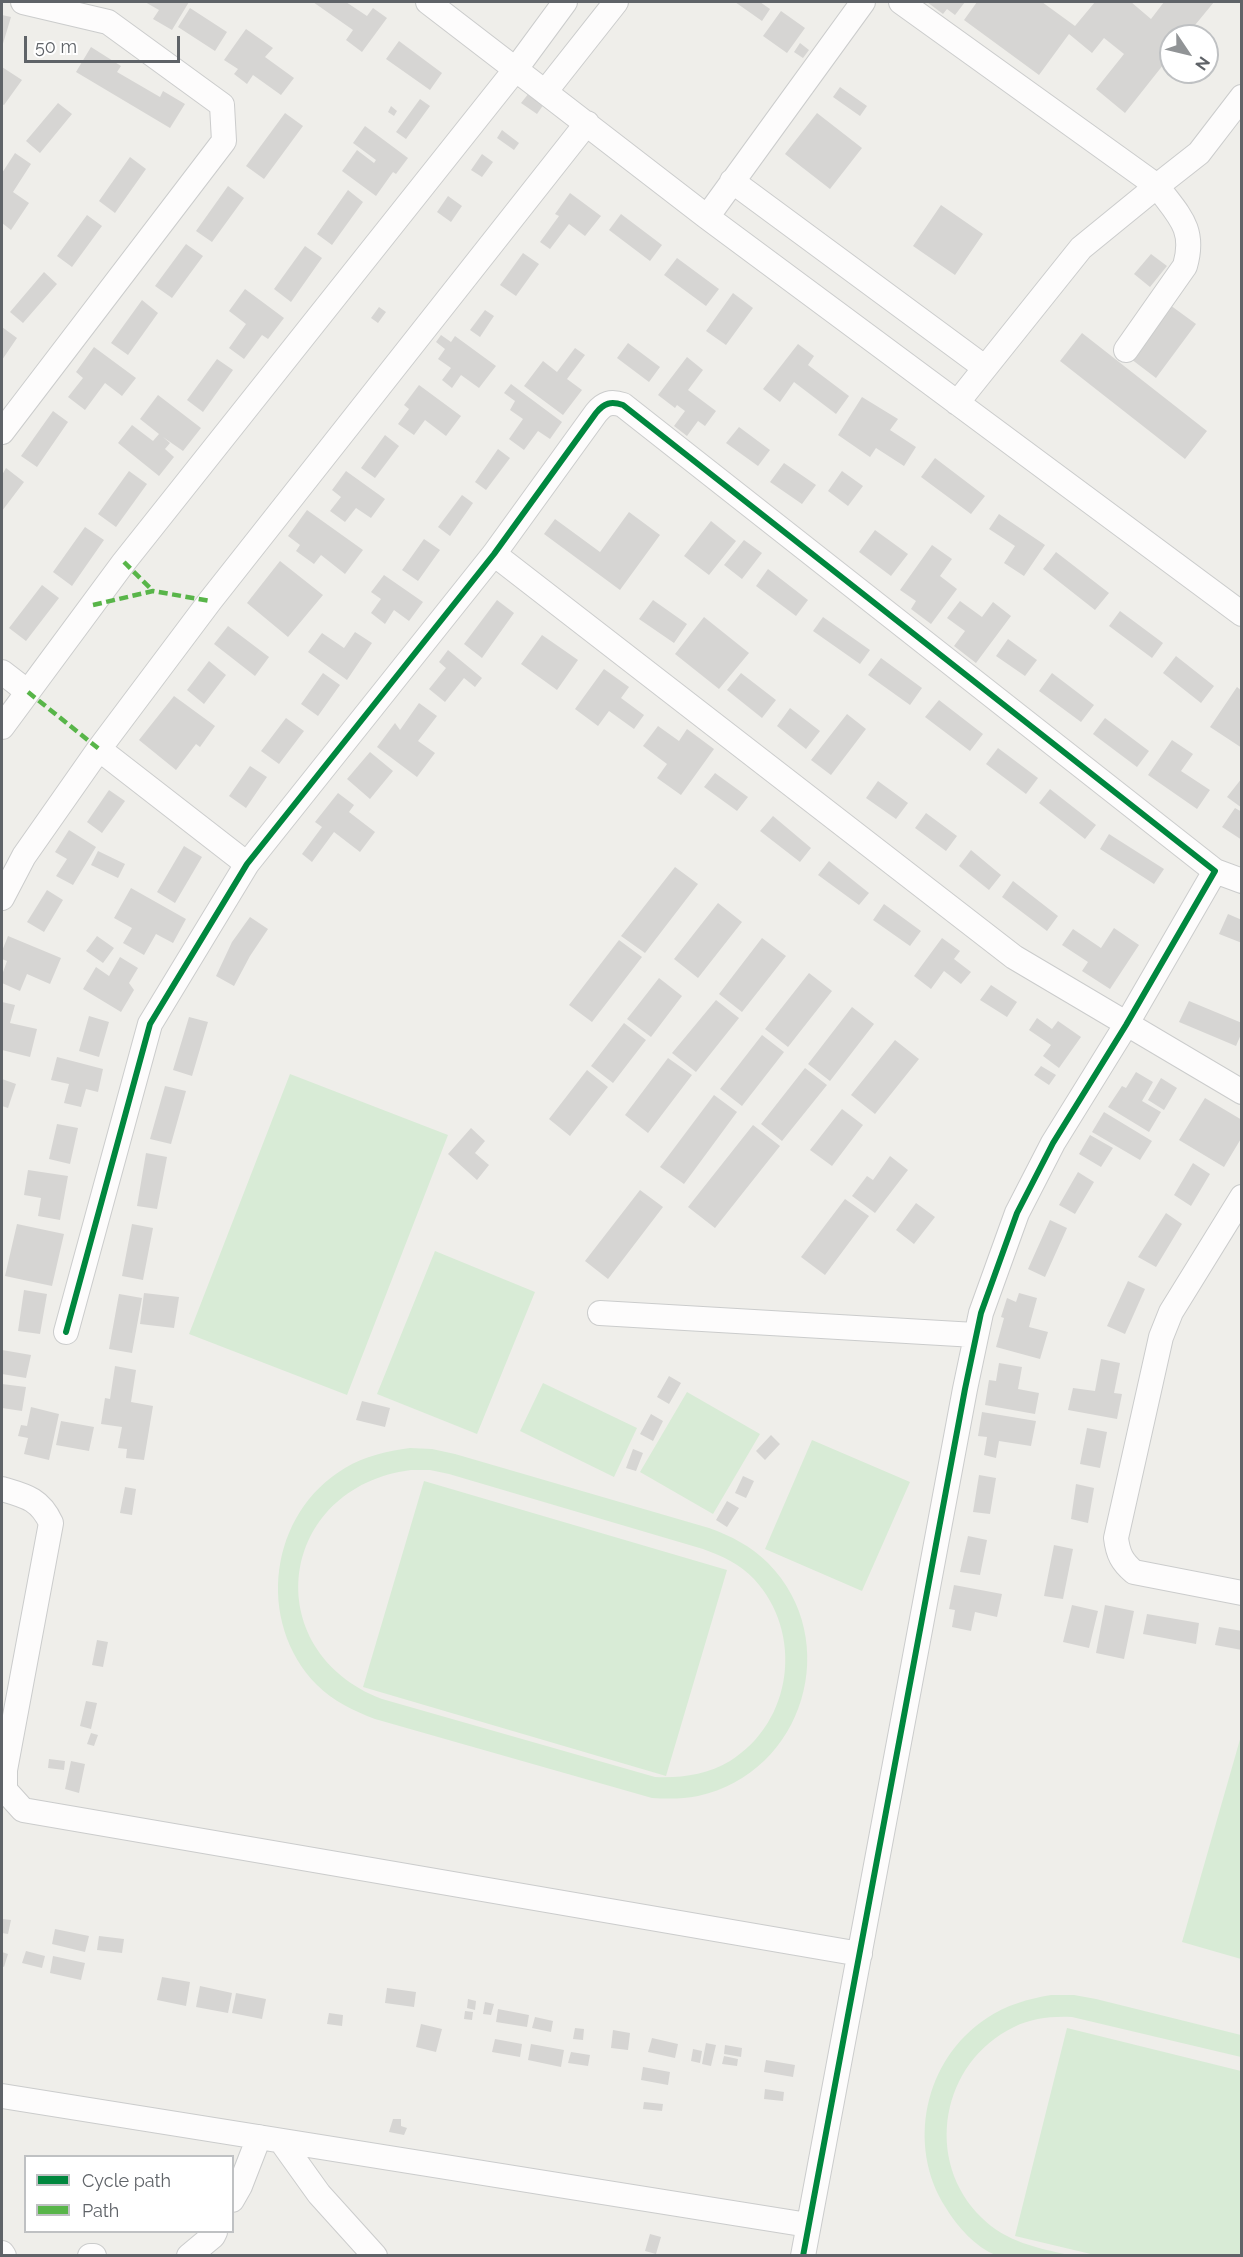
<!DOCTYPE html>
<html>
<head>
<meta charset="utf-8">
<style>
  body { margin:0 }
  #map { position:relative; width:1243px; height:2257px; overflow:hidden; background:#efeeea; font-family:Raleway,sans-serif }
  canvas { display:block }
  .frame { position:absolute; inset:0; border:3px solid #5f6368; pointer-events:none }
  .legend { position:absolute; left:24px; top:2155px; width:210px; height:78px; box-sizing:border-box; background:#fff; border:2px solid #bfc1c3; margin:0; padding:8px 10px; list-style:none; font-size:18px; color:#5f6368 }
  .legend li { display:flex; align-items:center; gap:12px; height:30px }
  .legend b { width:30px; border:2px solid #bfc1c3 }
  .north { position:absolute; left:1159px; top:24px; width:60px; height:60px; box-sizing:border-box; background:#fff; border:2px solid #bfc1c3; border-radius:50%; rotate:125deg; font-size:16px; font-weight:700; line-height:24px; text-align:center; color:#5f6368 }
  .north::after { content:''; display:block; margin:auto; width:21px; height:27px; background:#919496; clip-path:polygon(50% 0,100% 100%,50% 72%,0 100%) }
  .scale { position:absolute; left:24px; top:36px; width:156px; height:27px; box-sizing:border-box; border:3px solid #5f6368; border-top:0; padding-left:8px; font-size:18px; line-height:21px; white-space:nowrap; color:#5f6368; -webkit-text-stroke:4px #fff; paint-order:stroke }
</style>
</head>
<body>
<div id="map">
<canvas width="1243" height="2257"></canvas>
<div class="frame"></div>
<ul class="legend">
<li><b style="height:8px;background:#00873e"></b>Cycle path</li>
<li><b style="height:8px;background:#58b549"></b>Path</li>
</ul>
<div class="north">N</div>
<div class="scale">50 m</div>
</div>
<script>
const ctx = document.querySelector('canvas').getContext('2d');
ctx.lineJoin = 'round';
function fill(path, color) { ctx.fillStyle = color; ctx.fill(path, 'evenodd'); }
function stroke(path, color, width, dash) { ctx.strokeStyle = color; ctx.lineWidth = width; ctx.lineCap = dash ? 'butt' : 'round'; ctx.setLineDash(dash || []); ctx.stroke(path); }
fill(new Path2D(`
  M290,1074l158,61 -101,260 -158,-61z
  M435,1251l100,41 -58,142 -100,-40z
  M543,1383l94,45 -23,49 -94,-46z
  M687,1392l73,42 -47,80 -73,-42z
  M812,1440l98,42 -48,109 -97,-42z
  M410,1448l22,1 23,5 254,74c22,8 42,18 59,35 76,77 36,210 -70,233 -15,3 -30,3 -46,2l-277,-79c-21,-8 -42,-18 -58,-34 -62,-63 -48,-172 28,-217 20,-12 42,-17 65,-20zM411,1470h19l19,4 254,75c19,7 37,15 51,30 50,54 39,143 -24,182 -23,14 -49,17 -75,16l-273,-78c-126,-49 -104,-212 29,-229z
  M424,1481l303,89 -61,206 -303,-89z
  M1241,1736h1l-1,223 -59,-17z
  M1051,1995h23l22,4 145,36v22l-169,-40c-20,-1 -40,1 -58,10 -73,35 -91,134 -32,191 24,24 56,30 87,37 -15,1 -61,2 -73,0 -20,-7 -39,-29 -50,-47 -40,-62 -22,-149 41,-190 19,-13 41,-19 64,-23z
  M1067,2028l174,43v184h-146l-80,-19z`), '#d8ebd6');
fill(new Path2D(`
  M145,2h44l-17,28 -19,-11 6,-9z
  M313,2h33l21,14 6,-8 14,10 -25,34 -16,-12 7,-10z
  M735,2h25l10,7 -8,12z
  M927,2h38l-10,13 -8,-6 -4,5z
  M977,2h65l33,24 20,-24h36l20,17 13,-17h50l-28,34h-15v19l-46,58 -29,-24 28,-35 -20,-16 -12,15 -23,-19 -30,41 -75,-55z
  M190,8l37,24 -12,19 -37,-24z
  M781,11l24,17 -18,25 -24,-17z
  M2,15l9,2 -9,30z
  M246,29l27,19 -8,9 29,21 -13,17 -28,-20 -6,9 -13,-10 4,-5 -14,-9z
  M399,41l43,32 -12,17 -44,-31z
  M800,43l9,7 -6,8 -9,-6z
  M91,47l30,19 -4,6 43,25 3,-6 22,13 -15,24 -94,-56z
  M2,67l20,13 -18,25 -2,-1z
  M840,87l27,19 -7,10 -27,-19z
  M529,93l15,11 -7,10 -16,-11z
  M420,99l10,7 -24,33 -10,-7z
  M58,103l14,11 -32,39 -14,-12z
  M391,106l6,5 -3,5 -6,-4z
  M285,113l18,13 -39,53 -18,-13z
  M817,113l45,35 -32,41 -45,-35z
  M365,126l43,32 -12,16 -3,-2 -17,24 -34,-25 15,-21 17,13 2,-3 -23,-17z
  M502,130l17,13 -5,7 -17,-12z
  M15,153l16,11 -18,28 16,11 -18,27 -9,-7v-50z
  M482,154l11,8 -11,15 -11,-7z
  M130,157l16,12 -31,44 -16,-12z
  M228,186l16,12 -32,44 -16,-11z
  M348,190l15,12 -31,43 -15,-11z
  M570,193l31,23 -16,20 -16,-12 -19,25 -10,-7 19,-26 -4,-2z
  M448,196l14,10 -11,16 -14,-10z
  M941,205l42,29 -28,41 -42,-29z
  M621,214l41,31 -12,16 -41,-31z
  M87,215l15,11 -30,41 -15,-11z
  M186,244l17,12 -31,42 -17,-12z
  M305,246l17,12 -31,44 -17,-13z
  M523,253l16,11 -23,32 -16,-11z
  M1151,254l16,12 -17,21 -16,-13z
  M677,258l42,31 -13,17 -42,-31z
  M44,272l13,12 -34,39 -13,-11z
  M245,289l39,29 -16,21 -6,-4 -18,24 -15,-11 17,-24 -17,-13z
  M733,293l20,15 -27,37 -20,-14z
  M142,300l16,13 -30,42 -17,-12z
  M1170,305l26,19 -40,54 -25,-19z
  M379,307l7,5 -8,11 -7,-5z
  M485,310l9,6 -14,21 -10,-7z
  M2,327l15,11 -15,22z
  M1082,333l125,98 -22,28 -125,-98z
  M441,335l10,7 4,-6 41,30 -17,22 -18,-13 -9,13 -10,-8 9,-12 -13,-9 7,-10 -9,-7z
  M628,343l32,24 -11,15 -32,-24z
  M798,344l16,12 -6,9 41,31 -13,18 -42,-32 -14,20 -17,-13z
  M94,347l42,31 -14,18 -17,-13 -20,27 -17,-13 15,-19 -7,-6z
  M575,348l10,7 -18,24 15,11 -19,25 -39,-29 19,-25 14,11z
  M687,357l16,13 -15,20 28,21 -11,15 -7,-5 -11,15 -13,-10 11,-15 -8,-6 -2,3 -17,-13z
  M217,359l16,11 -30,42 -16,-12z
  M511,384l51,38 -12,17 -12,-8 -14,19 -15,-11 14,-20 -13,-9 5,-9 -11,-8z
  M419,385l42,31 -15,20 -21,-16 -11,15 -16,-11 11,-15 -5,-4z
  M158,395l43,33 -18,23 -20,-14 7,6 -5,6 9,8 -15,19 -41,-33 14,-18 21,16 6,-7 -19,-15z
  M862,397l36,22 -8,11 26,17 -12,19 -28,-18 -6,9 -32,-22z
  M53,411l15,11 -31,45 -16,-11z
  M739,427l31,23 -12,16 -32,-23z
  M385,435l14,11 -24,32 -14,-10z
  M498,449l12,9 -24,32 -11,-8z
  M935,458l50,38 -14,18 -50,-37z
  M784,463l32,22 -14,19 -32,-22z
  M6,468l18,14 -22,29v-36z
  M129,471l18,13 -31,43 -18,-13z
  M346,471l39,28 -14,19 -15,-10 -11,14 -15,-11 11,-14 -9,-7z
  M842,471l21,15 -15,20 -20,-15z
  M462,495l11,8 -23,33 -12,-9z
  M307,510l56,40 -18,24 -24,-19 -7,9 -18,-13 4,-6 -12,-9z
  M629,512l31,23 -40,55 -76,-56 11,-15 45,33z
  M999,514l46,31 -21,31 -20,-13 11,-17 -26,-17z
  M711,521l25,20 -27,34 -25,-19z
  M85,527l19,13 -32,46 -19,-14z
  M875,530l33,24 -17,22 -32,-24z
  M424,539l16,11 -22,31 -16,-11z
  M744,540l18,13 -20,26 -18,-14z
  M932,545l20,14 -12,17 17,13 -26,35 -20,-15 5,-8 -16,-11z
  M1056,552l53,41 -14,17 -52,-41z
  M280,561l43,34 -35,42 -41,-34z
  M768,569l40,31 -12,16 -40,-30z
  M384,575l39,27 -14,19 -15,-11 -9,14 -14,-11 10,-14 -10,-7z
  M42,585l17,13 -33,43 -17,-13z
  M497,600l17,13 -32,45 -18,-14z
  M653,600l34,24 -13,19 -35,-24z
  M960,601l22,16 11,-15 18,14 -35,47 -22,-17 11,-15 -18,-13z
  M1120,611l43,32 -11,15 -43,-32z
  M704,617l45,36 -30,36 -44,-35z
  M823,617l47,33 -10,14 -47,-33z
  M228,626l41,31 -14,19 -41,-32z
  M355,632l17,11 -25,37 -39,-28 14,-19 22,15z
  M542,635l36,25 -21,30 -36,-26z
  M1008,639l29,21 -12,16 -29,-20z
  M448,650l34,28 -7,9 -11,-9 -19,24 -16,-13 17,-21 -7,-6z
  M1176,656l38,30 -13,17 -38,-30z
  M881,658l41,30 -12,17 -42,-30z
  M209,661l17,14 -22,29 -17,-14z
  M604,669l25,18 -8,11 23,17 -10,14 -25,-18 -11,15 -23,-17z
  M323,673l17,12 -22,31 -17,-12z
  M741,673l35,27 -14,18 -35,-28z
  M1052,673l42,32 -13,17 -42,-31z
  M1237,687l5,4v57l-32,-21z
  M174,696l41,30 -15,21 -4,-3 -20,26 -37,-30z
  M939,700l44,34 -13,17 -45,-34z
  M419,703l18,13 -19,25 17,12 -18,24 -40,-30 18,-24 5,7z
  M790,708l30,23 -14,18 -29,-23z
  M847,714l19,15 -35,46 -20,-15z
  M286,718l18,13 -25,33 -18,-13z
  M1105,718l44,33 -12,16 -44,-33z
  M658,726l21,15 8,-12 27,20 -33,46 -24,-17 10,-14 -24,-18z
  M1172,740l21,14 -12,17 29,19 -13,19 -49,-34z
  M998,748l40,30 -12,16 -40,-30z
  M370,752l23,19 -23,28 -23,-20z
  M250,766l17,11 -21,31 -17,-12z
  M715,773l33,24 -11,14 -33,-24z
  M1242,778v30l-15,-11z
  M878,781l30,22 -12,16 -30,-21z
  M1050,789l46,36 -11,14 -46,-36z
  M109,790l16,11 -23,32 -15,-11z
  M338,793l16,12 -5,7 26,20 -15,20 -26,-20 -22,30 -10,-8 20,-27 -7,-5z
  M1235,808l7,4v28l-20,-13z
  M926,813l31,23 -11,15 -31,-23z
  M773,816l38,32 -11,14 -40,-31z
  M69,830l27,17 -23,38 -17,-9 11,-17 -12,-7z
  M1109,834l55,35 -10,15 -54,-35z
  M184,846l18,11 -27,46 -18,-11z
  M971,850l30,25 -12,15 -30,-24z
  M98,851l27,13 -7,14 -27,-13z
  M829,861l40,32 -10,12 -41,-30z
  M675,867l23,17 -53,69 -24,-17z
  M1013,881l45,35 -11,15 -45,-34z
  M131,888l55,31 -13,24 -17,-9 -12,21 -21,-12 9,-15 -18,-10z
  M47,890l16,10 -19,32 -17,-10z
  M718,903l24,19 -44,56 -24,-19z
  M884,904l37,27 -11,15 -37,-26z
  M1228,914l14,6v23l-23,-9z
  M250,917l18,12 -18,27 -16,30 -18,-10 16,-34z
  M1114,928l25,17 -29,44 -28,-18 6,-9 -26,-17 11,-16 28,19z
  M8,936l53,22 -11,26 -23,-10 -7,17 -18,-8v-8l5,-14 -5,-2v-8z
  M97,936l17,12 -11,15 -17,-12z
  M762,938l24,18 -44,56 -23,-18z
  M942,938l18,13 -6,8 17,13 -10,12 -17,-13 -13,18 -17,-13z
  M619,940l23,17 -50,65 -23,-17z
  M120,957l18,11 -9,15 5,7 -13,22 -38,-23 13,-22 13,9z
  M809,973l23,18 -44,56 -23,-18z
  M659,978l23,18 -31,41 -24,-18z
  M991,985l26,17 -10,15 -27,-17z
  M716,1000l23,18 -43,54 -24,-19z
  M1189,1001l53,22v9l-6,14 -57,-24z
  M2,1002l13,3 -5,18 27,6 -7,28 -28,-7z
  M852,1007l22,17 -44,57 -22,-17z
  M89,1016l20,6 -10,35 -20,-6z
  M189,1017l19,5 -16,54 -19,-6z
  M1037,1018l15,11 6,-8 23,16 -22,31 -16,-12 8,-11 -22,-15z
  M624,1023l22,17 -33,43 -22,-17z
  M762,1035l22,17 -42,54 -22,-17z
  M895,1040l24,19 -44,55 -24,-19z
  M57,1057l46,12 -5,23 -12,-3 -5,18 -17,-4 5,-19 -18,-4z
  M668,1058l24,17 -44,58 -23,-18z
  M1041,1066l15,9 -7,10 -15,-10z
  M805,1068l22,17 -45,56 -21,-17z
  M587,1070l21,17 -38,49 -21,-17z
  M1136,1072l17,10 -11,19 19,11 -12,20 -41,-25 14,-21 4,2z
  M1161,1078l16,10 -13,22 -16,-10z
  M2,1079l14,5 -8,24 -6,-2z
  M165,1086l21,5 -15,53 -21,-5z
  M714,1095l23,17 -53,72 -24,-17z
  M1205,1098l37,22v17l-18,30 -45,-27z
  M842,1109l21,16 -31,41 -22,-16z
  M1104,1112l48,29 -12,19 -48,-28z
  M57,1124l21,4 -8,36 -21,-5z
  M753,1125l27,21 -65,82 -27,-21z
  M471,1128l14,13 -10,12 14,12 -12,15 -29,-26z
  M1090,1135l23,13 -12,19 -22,-13z
  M146,1153l21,4 -10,52 -20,-3z
  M890,1156l18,14 -33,43 -23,-17 15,-20 6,4z
  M1193,1163l17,11 -19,32 -17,-11z
  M28,1170l40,6 -8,44 -22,-4 3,-18 -17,-3z
  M1078,1172l16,10 -19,32 -16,-9z
  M640,1190l23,17 -55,72 -23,-18z
  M845,1199l24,17 -44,59 -24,-18z
  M916,1203l19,14 -21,27 -18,-14z
  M1166,1213l16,11 -26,43 -18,-10z
  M1050,1220l17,8 -22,49 -17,-8z
  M17,1224l47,10 -12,52 -47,-10z
  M132,1224l21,4 -10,52 -21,-4z
  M1128,1281l17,8 -20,45 -18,-8z
  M24,1290l23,4 -7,40 -22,-3z
  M144,1293l35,4 -5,31 -34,-4z
  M1019,1293l18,5 -8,29 19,5 -8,27 -44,-12 8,-29 -3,-1 6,-19 9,4z
  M119,1294l23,4 -10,55 -23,-4z
  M2,1350l29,5 -5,23 -24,-4z
  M1101,1359l19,4 -6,30 8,1 -5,25 -49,-9 5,-22 22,3z
  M999,1363l23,4 -4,22 21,4 -4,21 -50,-9 4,-25 7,1z
  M115,1366l21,4 -5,32 22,4 -9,54 -18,-2 1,-9 -9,-1 4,-21 -21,-3 4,-26 5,1z
  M669,1376l12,7 -12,21 -12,-7z
  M2,1384l24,3 -4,24 -20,-3z
  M362,1401l28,7 -5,19 -29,-7z
  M31,1407l28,7 -10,46 -25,-6 4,-16 -10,-2 3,-11 6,1z
  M982,1412l54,9 -5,25 -32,-5 -3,17 -12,-3 3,-18 -9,-1z
  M651,1414l12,7 -10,20 -13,-7z
  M61,1421l33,6 -5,24 -33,-6z
  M1087,1428l20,4 -7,36 -20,-4z
  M771,1435l9,9 -15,16 -9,-9z
  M633,1449l10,4 -7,18 -10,-3z
  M979,1475l17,3 -6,36 -17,-2z
  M743,1476l11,5 -8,17 -11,-5z
  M1076,1484l18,4 -6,35 -17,-4z
  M125,1487l11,2 -4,26 -12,-2z
  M727,1501l12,7 -12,19 -11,-7z
  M968,1536l19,4 -7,35 -20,-3z
  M1054,1545l19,4 -10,50 -19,-3z
  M954,1585l48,9 -5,23 -22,-5 -4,19 -19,-4 3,-17 -6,-1z
  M1072,1605l26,6 -9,37 -26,-6z
  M1105,1605l29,6 -10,48 -28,-6z
  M1147,1614l52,9 -3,21 -53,-10z
  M1219,1627l23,4v19l-27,-5z
  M97,1640l11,2 -5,25 -11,-2z
  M86,1701l11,2 -6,26 -11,-3z
  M91,1733l7,2 -4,11 -7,-2z
  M49,1759l16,2 -1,9 -16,-2z
  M71,1761l14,3 -6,29 -14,-4z
  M2,1919l9,1 -3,14 -6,-1z
  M55,1929l34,7 -4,16 -33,-8z
  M99,1936l25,3 -2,14 -25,-3z
  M26,1951l19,5 -3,12 -20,-5z
  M2,1952l6,2 -4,13 -2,-1z
  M53,1956l32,7 -4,17 -31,-7z
  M162,1977l28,5 -4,24 -29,-6z
  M200,1986l32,7 -4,20 -32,-6z
  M387,1988l29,4 -2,15 -29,-4z
  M236,1993l30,6 -4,20 -30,-6z
  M468,1999l8,2 -1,9 -8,-2z
  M485,2002l9,2 -3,11 -8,-1z
  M498,2009l31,6 -2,12 -31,-5z
  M465,2011l8,1 -1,8 -8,-1z
  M329,2013l14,2 -1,11 -15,-2z
  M535,2017l18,4 -2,11 -19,-4z
  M421,2024l21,5 -6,23 -20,-5z
  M575,2028l9,1 -1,11 -10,-1z
  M613,2030l17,3 -2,17 -17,-2z
  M652,2038l26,6 -3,14 -27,-6z
  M495,2039l27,5 -2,13 -28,-5z
  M706,2043l10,2 -5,21 -9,-2z
  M531,2044l33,6 -3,17 -33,-7z
  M725,2045l17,3 -1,9 -17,-3z
  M693,2049l9,2 -2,12 -9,-2z
  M571,2052l19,3 -2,11 -20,-3z
  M724,2056l14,3 -1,7 -15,-2z
  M766,2060l29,5 -2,12 -29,-5z
  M643,2067l27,5 -2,13 -27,-5z
  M765,2089l19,3 -1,9 -19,-2z
  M644,2102l19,2 -1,7 -19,-2z
  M393,2119h8v7l6,2 -3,7 -15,-3z
  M650,2234l11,3 -5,17 -11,-3z`), '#d6d5d3');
const minor = new Path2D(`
  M428,2l117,90 71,-90
  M901,2l256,184 42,-33 43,-56
  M545,92l162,125 535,397
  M732,181l252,186
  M707,217l156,-215
  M957,403l124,-155 76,-62c21,29 39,42 28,80l-59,84
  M2,432l222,-291 -2,-36 -114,-83 -85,-20
  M494,554l520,403 228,135
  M2,672l26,20
  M2,727l122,-165 391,-492 50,-68
  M99,749l148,115
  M1215,871l27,10
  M2,898l22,-42 75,-107 111,-148 377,-478
  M1242,1197l-71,115 -10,25 -45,201c2,16 6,24 18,34l108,21
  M600,1313l375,22
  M66,1332l84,-308 97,-160 247,-310 102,-141c8,-10 15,-12 27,-8l592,466 -89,154 -73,118 -36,70 -36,100 -16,76 -162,867
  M2,1489c24,7 38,10 49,34l-46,247v20l18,20 837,144
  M2,2096l806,129
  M281,2141l38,53 56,62
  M232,2200l8,-14 19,-49
  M2,2253l2,3
  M90,2256h4
  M189,2256l24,-20 2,-4`);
stroke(minor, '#cbcccc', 26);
stroke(minor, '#fdfcfc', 24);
stroke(new Path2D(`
  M124,562l29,29
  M93,605l60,-14 57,10
  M28,692l71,57`), '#58b549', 4.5, [9, 4.5]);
stroke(new Path2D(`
  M66,1332l84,-308 97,-160 247,-310 102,-141c8,-10 15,-12 27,-8l592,466 -89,154 -73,118 -36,70 -36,100 -16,76 -162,867`), '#00873e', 6);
</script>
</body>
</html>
